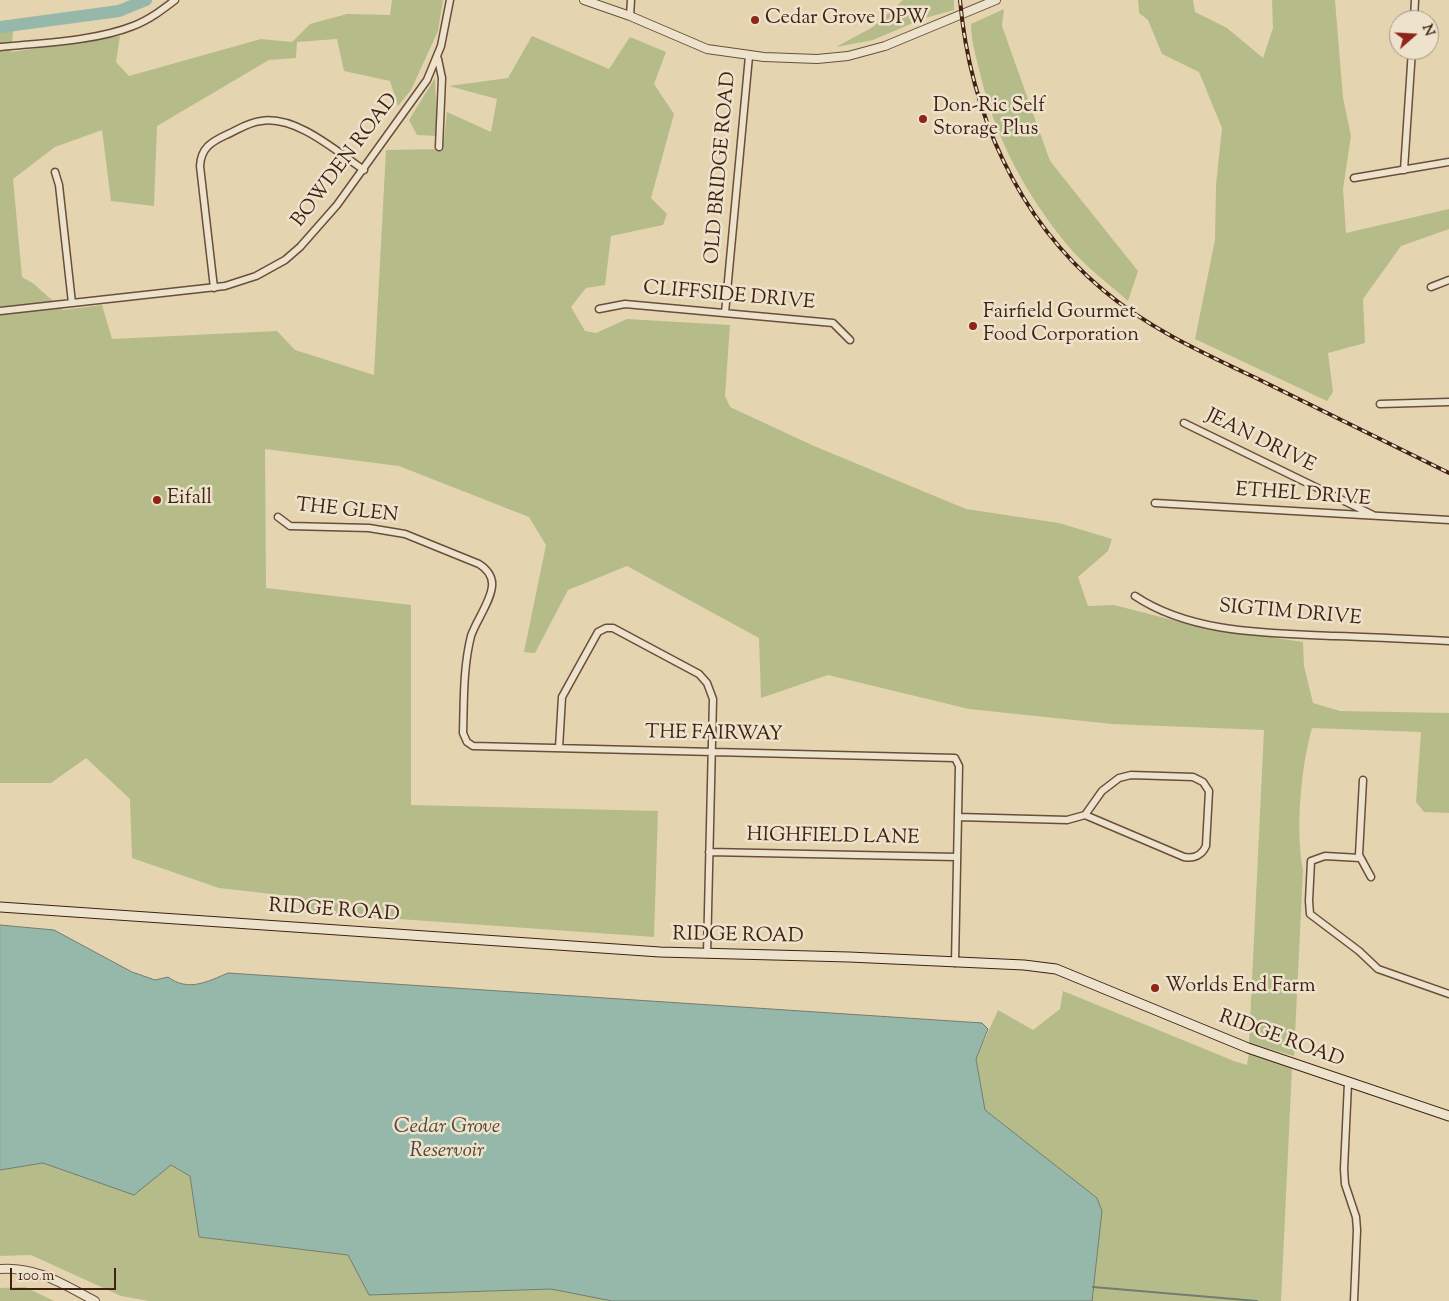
<!DOCTYPE html>
<html>
<head>
<meta charset="utf-8">
<style>
  body { margin:0 }
  #map { position:relative; width:1449px; height:1301px; overflow:hidden; background:#e4d4b0; font-family:"Sorts Mill Goudy",serif }
  canvas { display:block }
  .north { position:absolute; left:1389px; top:10px; width:50px; height:50px; box-sizing:border-box; background:#ede3cc; border:1px solid #a89582; border-radius:50%; rotate:71deg; font-size:14px; font-weight:700; line-height:20px; text-align:center; color:#412113 }
  .north::after { content:''; display:block; margin:auto; width:18px; height:22px; background:#8f2418; clip-path:polygon(50% 0,100% 100%,50% 72%,0 100%) }
  .scale { position:absolute; left:10px; top:1268px; width:106px; height:22px; box-sizing:border-box; border:2px solid #412113; border-top:0; padding-left:6px; font-size:15px; line-height:18px; white-space:nowrap; color:#412113; -webkit-text-stroke:4px #ede3cc; paint-order:stroke }
</style>
</head>
<body>
<div id="map">
<canvas width="1449" height="1301"></canvas>
<div class="north">N</div>
<div class="scale">100 m</div>
</div>
<script>
const ctx = document.querySelector('canvas').getContext('2d');
ctx.lineJoin = 'round';
function fill(path, color) { ctx.fillStyle = color; ctx.fill(path, 'evenodd'); }
function stroke(path, color, width, dash) { ctx.strokeStyle = color; ctx.lineWidth = width; ctx.lineCap = dash ? 'butt' : 'round'; ctx.setLineDash(dash || []); ctx.stroke(path); }
function write(font, color, halo, rows, align = 'center') {
  ctx.font = font + ' "Sorts Mill Goudy",serif'; ctx.lineWidth = 5; ctx.setLineDash([]); ctx.textBaseline = 'middle'; ctx.strokeStyle = halo; ctx.fillStyle = color; for (const [text, x, y, turn = 0] of rows) {
    ctx.save(); ctx.translate(x, y); ctx.rotate((+turn || 0) * Math.PI / 180); ctx.textAlign = isNaN(turn) ? turn : align; if (halo) ctx.strokeText(text, 0, 0); ctx.fillText(text, 0, 0); ctx.restore();
  }
}
fill(new Path2D(`
  M392,0h51l-5,31 -27,59 -13,16 -8,-25 -46,-10 -7,-32 -40,3 -1,16 -27,2 -112,66 -3,80 -43,-5 -9,-71 -47,17 -42,32 9,98 12,7 29,26 39,-5 10,34 165,-8 18,19 79,25 12,-225 57,-1 4,-37 44,20 6,-33 -48,-13 59,-8 24,-42 77,33 21,-32 36,15 -12,32 20,30 -23,84 16,16 -4,11 -52,11 -6,49 -19,3 -15,19 14,24 11,2 31,-14 103,6 -5,71 5,11 84,39 152,63 93,14 53,16 -4,12 -30,26 10,29 26,-1 82,21 107,16 1,24 9,37 27,8 109,2v100l-25,-1 -8,-10 5,-70 -109,-4c-11,39 -17,102 -9,142l-9,186 -45,-13 15,-313 -152,-6 -143,-15 -141,-34 -67,23 -2,-60 -132,-72 -59,24 -33,63 -11,-1 22,-107 -17,-28 -130,-51 -134,-17 1,139 145,17v200l247,6 -4,126 -355,-25v-15l-80,-9 -87,-30 -2,-59 -44,-41 -35,25h-51v-759l14,-1 -3,29 109,-16 -4,26 13,14 132,-37 31,3 18,-18 37,-10 43,1z
  M903,0h51v10l-29,8 -52,22 -37,7 37,-20z
  M1138,0h55l2,12 32,16 36,30 10,-30 -1,-28h63l8,98 8,38 -8,53 3,44 103,-24v20l-48,17 -38,53 2,44 -37,10 5,39 -6,9 -132,-62 20,-99 1,-55 6,-57 -23,-56 -37,-18 -14,-34 -9,-7z
  M1004,9l-2,17 48,135 88,110 -10,30c-19,-17 -42,-34 -59,-54 -43,-52 -74,-109 -89,-174 -4,-16 -9,-32 -9,-49z
  M435,78l2,58 -20,-1 -8,-15z
  M1063,991l171,70 13,4 2,-13 43,16 -11,233h-189l10,-90 -5,-13 -112,-88 -9,-51 22,-49 35,20 27,-21z
  M43,1163l91,31 36,-29 20,11 9,61 149,18 21,40 182,-6 61,12h-463l-28,-5 -90,-41 -31,1v-86z
  M25,1287l29,14h-54v-13z`), '#b5bc8a');
const water = new Path2D(`
  M0,925l54,5 78,42 23,8 13,-3c20,15 39,5 60,-4l754,50 6,6 -12,30 9,51 112,88 5,13 -10,90h-480l-61,-12 -182,6 -21,-40 -149,-18 -9,-61 -19,-11 -37,30 -91,-32 -43,7z`);
fill(water, '#95b8ab');
stroke(water, '#737c6e', 1);
stroke(new Path2D(`
  M1093,1287l164,14`), '#737c6e', 2);
stroke(new Path2D(`
  M0,27l119,-16 27,-11`), '#95b8ab', 12);
const minor = new Path2D(`
  M630,16l1,-16
  M1414,20l1,-20
  M0,47c40,-4 96,-6 133,-21 16,-6 29,-16 42,-26
  M438,59l4,19 -3,69
  M1404,170l8,-120
  M55,172l4,13 13,118
  M1354,178l95,-16
  M1431,287l18,-7
  M214,288l-14,-122c1,-18 11,-24 26,-31 11,-5 23,-13 35,-14 35,-6 76,31 103,49
  M599,309l26,-5 208,19 17,17
  M0,311l225,-25 31,-10 29,-16 15,-13 37,-42 90,-125 14,-34 9,-46
  M725,313l24,-257
  M1380,404l69,-2
  M1184,423l189,92
  M1155,503l294,17
  M278,517l12,9 79,2 36,6 74,30c8,5 14,13 13,22 -1,15 -16,35 -21,50 -8,32 -7,65 -8,97l4,9 6,4 482,12 4,8 -4,197
  M1135,596c57,38 134,37 200,40 38,1 76,3 114,5
  M559,748l3,-51 36,-65 8,-4h7l86,46 8,9 6,16 -6,255
  M1363,780l-4,75 12,22
  M958,817l109,3 18,-5 17,-24 17,-13 12,-3 62,2 10,5 6,9 -3,55c-4,9 -12,13 -22,11l-99,-42
  M709,852l248,5
  M1360,858l-35,-2 -14,5 -2,40 1,13 49,37 19,18 71,25
  M1348,1083l-4,86 1,15 11,33 1,13 -3,71`);
const tertiary = new Path2D(`
  M584,0l46,16 77,33 57,8 53,2 31,-3 37,-10 111,-46
  M0,1269c37,-3 64,16 95,32`);
const secondary = new Path2D(`
  M0,907l660,45 189,5 175,8 32,4 192,79 201,68`);
stroke(minor, '#6a4e3a', 9);
stroke(tertiary, '#6a4e3a', 10);
stroke(secondary, '#412113', 11);
stroke(minor, '#ede3cc', 6);
stroke(tertiary, '#ede3cc', 8);
stroke(secondary, '#ede3cc', 9);
const rail = new Path2D(`
  M960,0c10,111 56,217 143,290 45,38 100,63 153,88 64,32 129,63 193,95`);
stroke(rail, '#412113', 4);
stroke(rail, '#ede3cc', 2, [5.5]);
for (const [x, y, r, color] of [
  [755,20,5,"#8f2418"],
  [923,119,5,"#8f2418"],
  [973,326,5,"#8f2418"],
  [157,500,5,"#8f2418"],
  [1155,988,5,"#8f2418"]
]) { const dot = new Path2D(); dot.arc(x, y, r, 0, 2 * Math.PI); ctx.fillStyle = color; ctx.fill(dot); stroke(dot, '#ede3cc', 2); }
write('20px', '#412113', '#ede3cc', [
  ["Cedar Grove DPW",765,20],
  ["Don-Ric Self",933,108],
  ["Storage Plus",933,131],
  ["Fairfield Gourmet",983,314],
  ["Food Corporation",983,337],
  ["Eifall",167,500],
  ["Worlds End Farm",1165,988]
], 'left');
write('20px', '#412113', '#ede3cc', [
  ["BOWDEN ROAD",346,161,-53],
  ["OLD BRIDGE ROAD",722,168,-85],
  ["CLIFFSIDE DRIVE",729,297,5],
  ["JEAN DRIVE",1260,442,26],
  ["ETHEL DRIVE",1303,496,4],
  ["THE GLEN",347,512,6],
  ["SIGTIM DRIVE",1290,614,5],
  ["THE FAIRWAY",714,735,1],
  ["HIGHFIELD LANE",833,838,1],
  ["RIDGE ROAD",334,912,4],
  ["RIDGE ROAD",738,937,1],
  ["RIDGE ROAD",1281,1040,20]
]);
write('italic 21px', '#564739', '#ede3cc', [
  ["Cedar Grove",447,1128],
  ["Reservoir",447,1152]
]);
</script>
</body>
</html>
